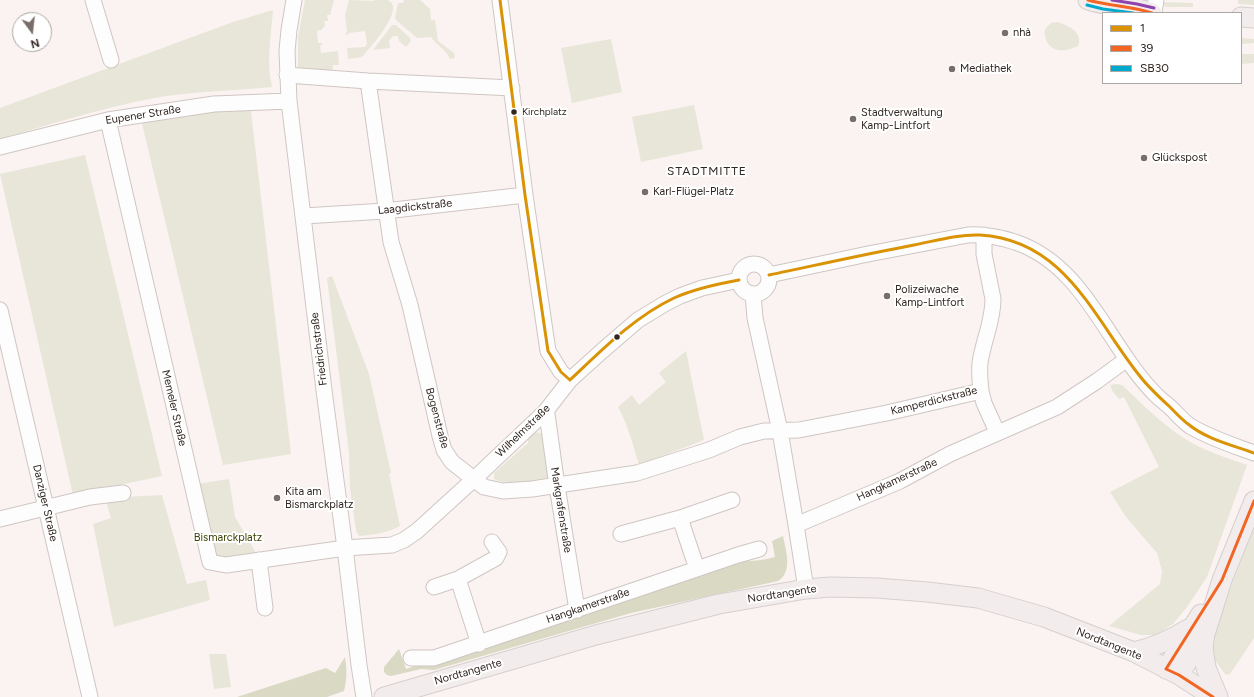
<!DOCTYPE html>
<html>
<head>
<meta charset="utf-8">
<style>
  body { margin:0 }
  #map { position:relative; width:1254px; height:697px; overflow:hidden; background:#faf3f1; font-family:Figtree,sans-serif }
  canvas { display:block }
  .legend { position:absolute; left:1102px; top:12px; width:140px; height:72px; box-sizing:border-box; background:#fff; border:1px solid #ada8a6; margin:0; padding:5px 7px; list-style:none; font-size:12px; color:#312621 }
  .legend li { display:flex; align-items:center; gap:8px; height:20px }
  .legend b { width:20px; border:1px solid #ada8a6 }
  .north { position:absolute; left:12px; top:12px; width:40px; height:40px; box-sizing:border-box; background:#fff; border:1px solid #ada8a6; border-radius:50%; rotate:165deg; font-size:11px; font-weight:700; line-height:16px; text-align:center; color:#312621 }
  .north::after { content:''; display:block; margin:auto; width:14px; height:18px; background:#776e6a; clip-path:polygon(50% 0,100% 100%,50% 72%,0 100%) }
</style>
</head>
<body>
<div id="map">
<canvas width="1254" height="697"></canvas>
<ul class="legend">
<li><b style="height:5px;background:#d99305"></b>1</li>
<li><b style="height:5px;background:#f26522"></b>39</li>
<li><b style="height:5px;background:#00a9ce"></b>SB30</li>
</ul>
<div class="north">N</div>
</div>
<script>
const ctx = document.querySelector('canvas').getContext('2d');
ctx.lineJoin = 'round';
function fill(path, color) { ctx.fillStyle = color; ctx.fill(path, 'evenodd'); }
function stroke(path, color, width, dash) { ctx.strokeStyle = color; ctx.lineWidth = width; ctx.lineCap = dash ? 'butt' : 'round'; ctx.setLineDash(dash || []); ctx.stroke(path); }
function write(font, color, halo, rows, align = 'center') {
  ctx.font = font + ' Figtree,sans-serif'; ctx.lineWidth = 4; ctx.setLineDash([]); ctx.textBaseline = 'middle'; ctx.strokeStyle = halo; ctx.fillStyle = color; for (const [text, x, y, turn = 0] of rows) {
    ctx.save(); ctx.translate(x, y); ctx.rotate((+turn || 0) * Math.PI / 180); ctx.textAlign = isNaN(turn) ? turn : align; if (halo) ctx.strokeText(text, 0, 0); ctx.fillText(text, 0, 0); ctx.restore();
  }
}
fill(new Path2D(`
  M305,0h29l-4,15h-3l1,6h-4l1,5 -4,4 -4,1 1,12h4v2l-2,1 1,7 17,-2 1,14h-6l-1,7 -34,-1v-34z
  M349,0l25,1 1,-1c3,0 9,0 12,0 21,7 -19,50 -25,57l-14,2 -1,-11 18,-1 2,-3 -2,-13 -16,2 -2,2 -2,-1 2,-2 -2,-17z
  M404,0h16l10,9 1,11h4l3,21 16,12 1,5 -5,1c-4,-10 -14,-14 -19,-22l-14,1 -21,-18 -1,-2 3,-15h5z
  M1230,0h24v5l-16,-1v-4z
  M1161,2l32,1v4h-27z
  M273,10c-2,25 -7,52 -1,77 -39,4 -79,4 -118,11 -52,10 -103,26 -154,41v-31l233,-86z
  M1057,22c11,3 27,11 21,24 -11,5 -24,8 -31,-4 -2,-5 -3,-8 -2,-13l6,-6z
  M392,25h4l14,13 1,3 -5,6 -7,-6 -1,-5h-5l-4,5 1,7 -17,2z
  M1241,38l13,1v4l-13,1z
  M611,39l11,53 -50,11 -11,-55z
  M1241,54h13v9l-13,1z
  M250,103l41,351 -68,11 -83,-350z
  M694,105l9,44 -62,13 -9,-45z
  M85,155l77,321 -89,19 -73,-321z
  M332,276l37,98 22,99 -2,1 11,52c-13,7 -27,9 -41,10l-3,-5 -6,-43 -1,-35 -22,-175z
  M686,351l18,89 -65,25c-6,-20 -11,-40 -21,-58l14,-12 7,10 27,-23 -7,-9z
  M1116,384l6,1c19,18 38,37 60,52 17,12 45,21 65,28l-40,112 -20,30 -14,17 -17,11h-15l-32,-9 51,-42 2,-13 -5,-18 -31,-36 -16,-25 49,-25 -35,-70 -5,2 -6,-7 -3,-7z
  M535,432l9,2 5,38 -2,6c-16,3 -38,8 -53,1v-6l34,-30v-4z
  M229,479l6,38 21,36 -39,5 -20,-74z
  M162,495l25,89 19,-4 4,20 -96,27 -21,-103 18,-6 -6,-20z
  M1254,528v110l-24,36 -4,1 -10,-13h-3l-3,-22z
  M209,654h17l5,33 -17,2z`), '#e7e6d8');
fill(new Path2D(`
  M783,536c3,15 10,36 -5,45l-147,32 -197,57 -13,-1 -30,7 -4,-1 -3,-3v-5l15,-18 7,20 326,-108c15,1 29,0 43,-4l-3,-16z
  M345,657c2,13 2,22 -1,34l-17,6h-90l89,-29 9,5z`), '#d9d9c4');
const minor = new Path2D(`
  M93,0l18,60
  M294,0l-5,30 -2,21 2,50 36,297 20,150 14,117 5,32
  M500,0l25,195 23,156 13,21 9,8
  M1154,13l2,-13
  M287,75l81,6 144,7
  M368,81l23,161 19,63 30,131 4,14 8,12 32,25 19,4 29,-2 105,-16 72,-23 31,-13 24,-6 35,-1 88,-17 94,-22c-1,-9 -2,-18 -1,-28 3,-22 13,-41 13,-64l-9,-45v-19
  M108,120l102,442 16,3 119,-17 47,-3 12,-5 13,-9 56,-51 72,-68 25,-32 32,-29 36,-31 28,-17 14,-7 22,-8 37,-8
  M0,147l108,-27 106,-16 75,-3
  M304,216l81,-5 140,-16
  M739 279a15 15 0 1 1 30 0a15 15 0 1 1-30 0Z
  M769,275l99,-21 100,-19c16,-1 31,2 47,7 71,24 92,104 141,153 5,5 11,9 16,14 6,6 11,12 18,17 20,12 42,19 64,27
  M753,294l2,24 25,113 16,94 10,64
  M0,310l90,387
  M981,391l3,12 13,29
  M545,412l2,2 10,72 20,124
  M680,518l17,51
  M0,519l90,-22 33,-4
  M796,525l104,-44 50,-27 107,-47 40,-26 30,-22
  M621,534l59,-16 52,-18
  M259,560l6,48
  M458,579l21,65
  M434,587l24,-8 38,-21 3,-6 -7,-10
  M411,658h23l304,-103 21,-6`);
const major = new Path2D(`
  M1088,0c21,7 44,5 64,13
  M1241,17l13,1
  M1205,633l-2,15 3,20 12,29
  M1134,652c20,-5 37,-12 54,-23
  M1166,669l35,-55
  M1179,675l27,-44 16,-51 32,-79
  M384,697l212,-62 123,-31 87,-15 24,-2 47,1 50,4 51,6 66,19 90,35 45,23 34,22`);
stroke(minor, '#cfc6c3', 17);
stroke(major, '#d4d0ce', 21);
stroke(minor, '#fefdfd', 15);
stroke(major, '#f3eced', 19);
stroke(new Path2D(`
  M500,0l25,195 23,156 13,21 9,8
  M769,275c48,-10 97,-21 145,-30 21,-4 44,-11 66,-10 85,5 113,82 159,140 9,12 20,22 31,32 6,6 11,12 18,17 18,15 44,21 66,29
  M570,380c32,-30 64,-63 104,-82 20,-9 43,-14 65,-18`), '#d99305', 3);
stroke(new Path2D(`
  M1088,0c21,6 43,6 64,13
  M1213,697l-34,-22 -13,-6 56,-89 32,-79`), '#f26522', 3);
stroke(new Path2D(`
  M1087,5l16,4 30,4`), '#00a9ce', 3);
stroke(new Path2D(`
  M1112,0l25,4 17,4`), '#8e44ad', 3);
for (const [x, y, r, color] of [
  [1005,33,4,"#776e6a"],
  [952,69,4,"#776e6a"],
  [514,112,3.5,"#312621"],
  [853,119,4,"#776e6a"],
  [1144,158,4,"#776e6a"],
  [645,192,4,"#776e6a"],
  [887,296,4,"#776e6a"],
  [617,337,3.5,"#312621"],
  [277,498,4,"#776e6a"]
]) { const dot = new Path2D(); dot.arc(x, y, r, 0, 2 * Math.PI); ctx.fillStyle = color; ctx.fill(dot); stroke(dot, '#fff', 1.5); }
write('10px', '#312621', '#fff', [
  ["Kirchplatz",522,112]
], 'left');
write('11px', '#312621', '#fff', [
  ["nhà",1013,33],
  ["Mediathek",960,69],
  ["Stadtverwaltung",861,113],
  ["Kamp-Lintfort",861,126],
  ["Glückspost",1152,158],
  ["Karl-Flügel-Platz",653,192],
  ["Polizeiwache",895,290],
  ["Kamp-Lintfort",895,303],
  ["Kita am",285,492],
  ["Bismarckplatz",285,505]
], 'left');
write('11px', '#312621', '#fff', [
  ["Eupener Straße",143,115,-9],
  ["Laagdickstraße",415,207,-6],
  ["Friedrichstraße",319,349,-97],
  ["Kamperdickstraße",934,401,-14],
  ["Memeler Straße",174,408,77],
  ["Bogenstraße",437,418,75],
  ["Wilhelmstraße",523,431,-44],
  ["Hangkamerstraße",897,480,-25],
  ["Danziger Straße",45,503,77],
  ["Markgrafenstraße",561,510,81],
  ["Nordtangente",782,594,-9],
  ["Hangkamerstraße",588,606,-19],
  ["Nordtangente",1109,644,22],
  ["Nordtangente",468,672,-16]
]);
write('11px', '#3d4203', '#fff', [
  ["Bismarckplatz",228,538]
]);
ctx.letterSpacing = '1px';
write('12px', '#312621', '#fff', [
  ["STADTMITTE",707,171]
]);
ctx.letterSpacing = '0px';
</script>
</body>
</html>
